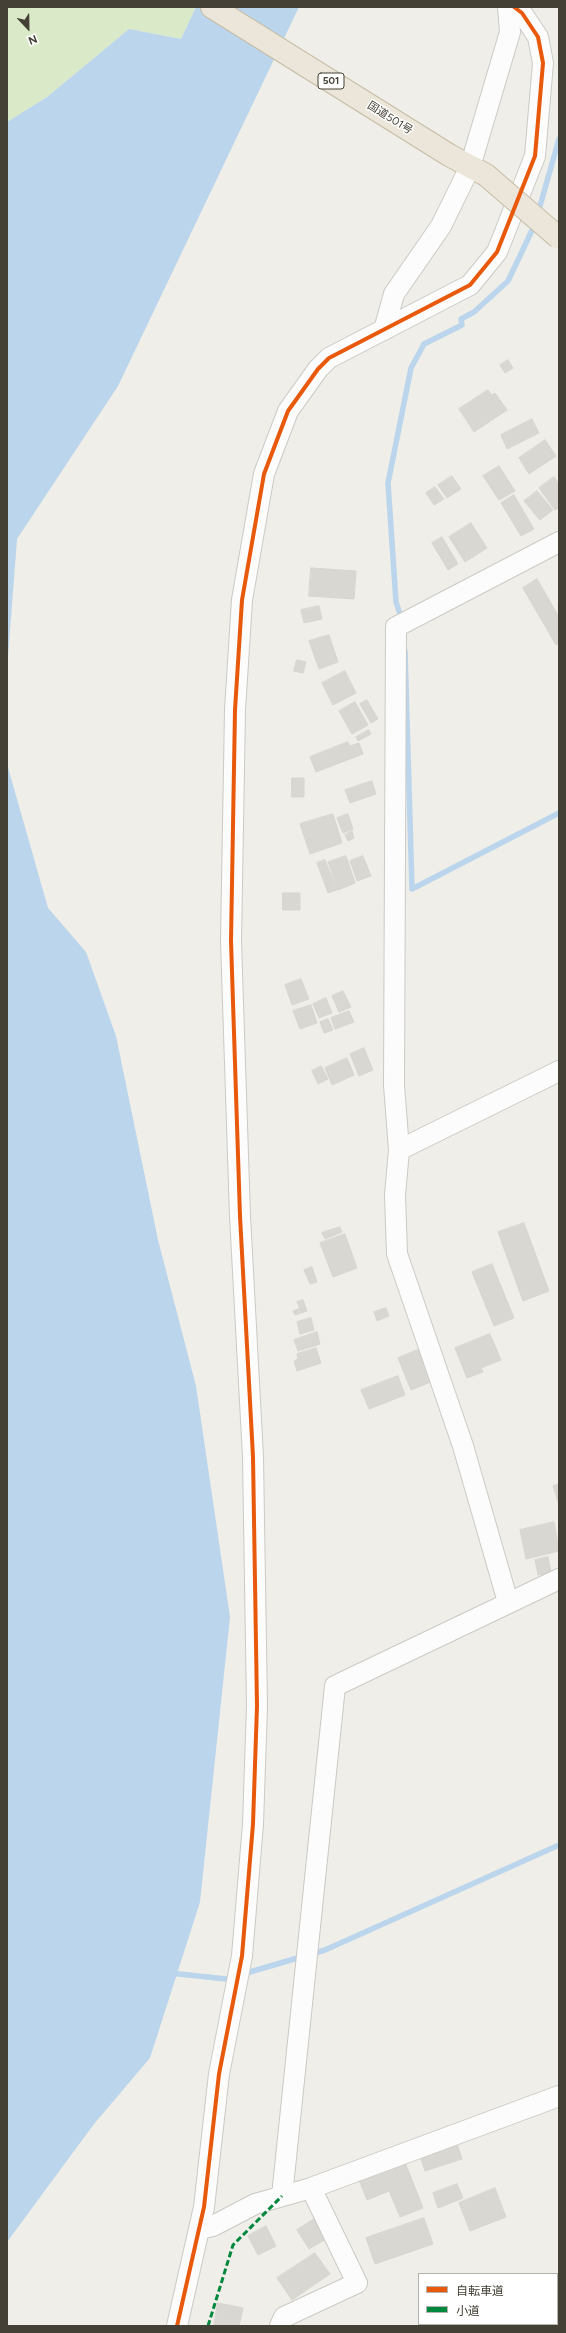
<!DOCTYPE html>
<html>
<head>
<meta charset="utf-8">
<style>
  body { margin:0 }
  #map { position:relative; width:566px; height:2333px; overflow:hidden; background:#efeee8; font-family:Figtree,"Noto Sans JP",sans-serif }
  canvas { display:block }
  .frame { position:absolute; inset:0; border:8px solid #444035; pointer-events:none }
  .legend { position:absolute; left:418px; top:2273px; width:140px; height:52px; box-sizing:border-box; background:#fff; border:1px solid #b4b3ae; margin:0; padding:5px 7px; list-style:none; font-size:12px; color:#444035 }
  .legend li { display:flex; align-items:center; gap:8px; height:20px }
  .legend b { width:20px; border:1px solid #b4b3ae }
  .north { position:absolute; left:8px; top:8px; width:40px; height:40px; -webkit-text-stroke:3px #fff; paint-order:stroke; rotate:158deg; font-size:11px; font-weight:700; line-height:16px; text-align:center; color:#444035 }
  .north::after { content:''; display:block; margin:auto; width:14px; height:18px; background:#444035; clip-path:polygon(50% 0,100% 100%,50% 72%,0 100%) }
</style>
</head>
<body>
<div id="map">
<canvas width="566" height="2333"></canvas>
<div class="frame"></div>
<ul class="legend">
<li><b style="height:5px;background:#e8590c"></b>自転車道</li>
<li><b style="height:5px;background:#00873e"></b>小道</li>
</ul>
<div class="north">N</div>
</div>
<script>
const ctx = document.querySelector('canvas').getContext('2d');
ctx.lineJoin = 'round';
function fill(path, color) { ctx.fillStyle = color; ctx.fill(path, 'evenodd'); }
function stroke(path, color, width, dash) { ctx.strokeStyle = color; ctx.lineWidth = width; ctx.lineCap = dash ? 'butt' : 'round'; ctx.setLineDash(dash || []); ctx.stroke(path); }
function write(font, color, halo, rows, align = 'center') {
  ctx.font = font + ' Figtree,"Noto Sans JP",sans-serif'; ctx.lineWidth = 3; ctx.setLineDash([]); ctx.textBaseline = 'middle'; ctx.strokeStyle = halo; ctx.fillStyle = color; for (const [text, x, y, turn = 0] of rows) {
    ctx.save(); ctx.translate(x, y); ctx.rotate((+turn || 0) * Math.PI / 180); ctx.textAlign = isNaN(turn) ? turn : align; if (halo) ctx.strokeText(text, 0, 0); ctx.fillText(text, 0, 0); ctx.restore();
  }
}
fill(new Path2D(`
  M7,7h189l-15,32 -52,-10 -82,68 -40,25z`), '#daeac9');
fill(new Path2D(`
  M196,7h103l-181,379 -101,153 -10,131v-548l40,-25 82,-68 52,10z
  M7,764l41,144 38,44 30,84 42,204 38,146 34,231 -30,285 -50,156 -56,66 -87,118z`), '#bad5ec');
stroke(new Path2D(`
  M538,213l21,-74
  M402,620l-6,-18 -8,-119 23,-115 13,-24 38,-19 -1,-6 13,-7 34,-31 27,-57
  M405,651l7,238 147,-76
  M170,1973l56,6 9,-3
  M243,1974l82,-24 234,-105`), '#bad5ec', 5.5);
const building = new Path2D(`
  M508,360l5,8 -8,5 -5,-8z
  M488,390l4,5 3,-2 12,17 -33,22 -15,-23z
  M532,419l7,14 -32,16 -6,-14z
  M545,440l11,16 -27,18 -10,-16z
  M499,466l16,25 -16,9 -16,-24z
  M452,476l9,13 -14,9 -9,-13z
  M554,477l5,7v24l-4,2 -16,-22z
  M435,487l9,12 -10,6 -8,-12z
  M537,491l16,19 -13,10 -16,-19z
  M514,495l20,34 -13,7 -20,-33z
  M471,523l16,25 -22,14 -16,-25z
  M442,537l16,27 -10,6 -16,-27z
  M311,568l45,3 -2,28 -45,-3z
  M537,579l22,38v26l-3,2 -33,-57z
  M319,606l3,13 -18,4 -3,-13z
  M329,635l9,27 -19,7 -10,-28z
  M297,660l9,2 -3,11 -9,-2z
  M345,671l11,22 -23,12 -11,-22z
  M367,700l11,19 -7,4 -11,-19z
  M355,702l13,23 -16,9 -13,-23z
  M369,730l2,4 -13,7 -2,-4z
  M348,742l2,4 9,-3 4,11 -47,18 -6,-15z
  M292,778h12v19h-12z
  M372,781l4,13 -26,9 -5,-13z
  M333,814l9,29 -32,11 -10,-30z
  M348,814l5,15 -10,4 -6,-15z
  M352,831l2,7 -6,3 -3,-6z
  M346,856l9,27 -17,7 -10,-28z
  M363,856l8,20 -14,5 -7,-20z
  M325,860l12,30 -9,3 -11,-30z
  M283,893h17v17h-17z
  M301,979l8,20 -17,6 -7,-20z
  M343,991l8,16 -12,5 -7,-16z
  M326,998l6,15 -13,5 -6,-14z
  M311,1005l6,18 -17,6 -7,-18z
  M349,1011l5,11 -19,7 -4,-11z
  M328,1019l5,11 -9,3 -4,-11z
  M364,1048l9,22 -14,6 -9,-22z
  M347,1058l7,17 -22,10 -7,-17z
  M321,1066l7,13 -10,5 -6,-13z
  M524,1223l25,68 -26,10 -25,-69z
  M340,1227l2,5 -17,7 -3,-6z
  M345,1234l12,34 -24,9 -13,-34z
  M492,1264l22,54 -20,8 -22,-54z
  M312,1267l5,15 -7,2 -6,-14z
  M303,1300l4,11 -12,4 -2,-4 7,-3 -3,-6z
  M386,1308l3,8 -12,5 -3,-9z
  M311,1318l3,12 -14,4 -3,-12z
  M317,1332l3,12 -22,7 -4,-11z
  M490,1334l11,26 -20,8 2,4 -16,6 -12,-30z
  M316,1348l5,15 -24,8 -3,-10 4,-2 -1,-5z
  M420,1349l13,32 -22,9 -13,-32z
  M398,1376l7,19 -36,14 -8,-19z
  M559,1484v21l-6,-19z
  M554,1522l5,29 -33,8 -6,-29z
  M548,1557l3,15 -13,3 -3,-15z
  M456,2141l6,18 -37,12 -6,-18z
  M405,2162l18,46 -23,9 -11,-26 -22,9 -8,-20z
  M457,2184l6,14 -25,10 -5,-15z
  M495,2188l11,29 -36,14 -11,-28z
  M424,2218l9,26 -58,20 -9,-26z
  M314,2219l12,20 -17,10 -12,-19z
  M266,2226l10,20 -18,9 -10,-19z
  M315,2253l15,21 -38,26 -15,-22z
  M218,2303l25,5 -4,18h-25z`);
fill(building, '#d8d7d1');
stroke(building, '#d7d5ce', 1);
const minor = new Path2D(`
  M384,330l10,-36 47,-68 29,-59 40,-135 -2,-25
  M399,1150l160,-79
  M508,1602l-45,-156 -66,-192 -2,-59 4,-45 -5,-65 2,-458 163,-85
  M282,2196l53,-510 224,-107
  M199,2229l14,-3 42,-22 56,-16 248,-92
  M177,2326l27,-119 15,-133 23,-118 11,-132 4,-118 -4,-249 -13,-241 -9,-275 4,-231 7,-110 22,-126 24,-63 30,-42 11,-11 141,-73 27,-33 38,-96 8,-93 -5,-26 -16,-24 -8,-6
  M280,2326l4,-9 73,-34 -46,-95`);
const highway = new Path2D(`
  M212,7l237,148 37,20`);
stroke(minor, '#cbcac4', 22);
stroke(highway, '#c6bca4', 24);
stroke(minor, '#fdfcfc', 20);
stroke(highway, '#ebe6d9', 22);
const highwayBridge = new Path2D(`
  M486,175l73,63`);
stroke(highwayBridge, '#c6bca4', 24, []);
stroke(highwayBridge, '#ebe6d9', 22);
stroke(new Path2D(`
  M208,2326l25,-81 49,-49`), '#00873e', 3, [6, 3]);
stroke(new Path2D(`
  M177,2326l27,-119 15,-133 23,-118 11,-132 4,-118 -4,-249 -13,-241 -9,-275 4,-231 7,-110 22,-126 24,-63 30,-42 11,-11 141,-73 27,-33 38,-96 8,-93 -5,-26 -16,-24 -8,-6`), '#e8590c', 4);
for (const [x, y, w] of [
  [331,81,26]
]) { const box = new Path2D(); box.roundRect(x - w / 2, y - 8, w, 16, 3); ctx.fillStyle = '#fff'; ctx.fill(box); stroke(box, '#444035', 1); }
write('bold 10px', '#444035', null, [
  ["501",331,81]
]);
write('11px', '#444035', '#fff', [
  ["国道501号",390,118,32]
]);
</script>
</body>
</html>
